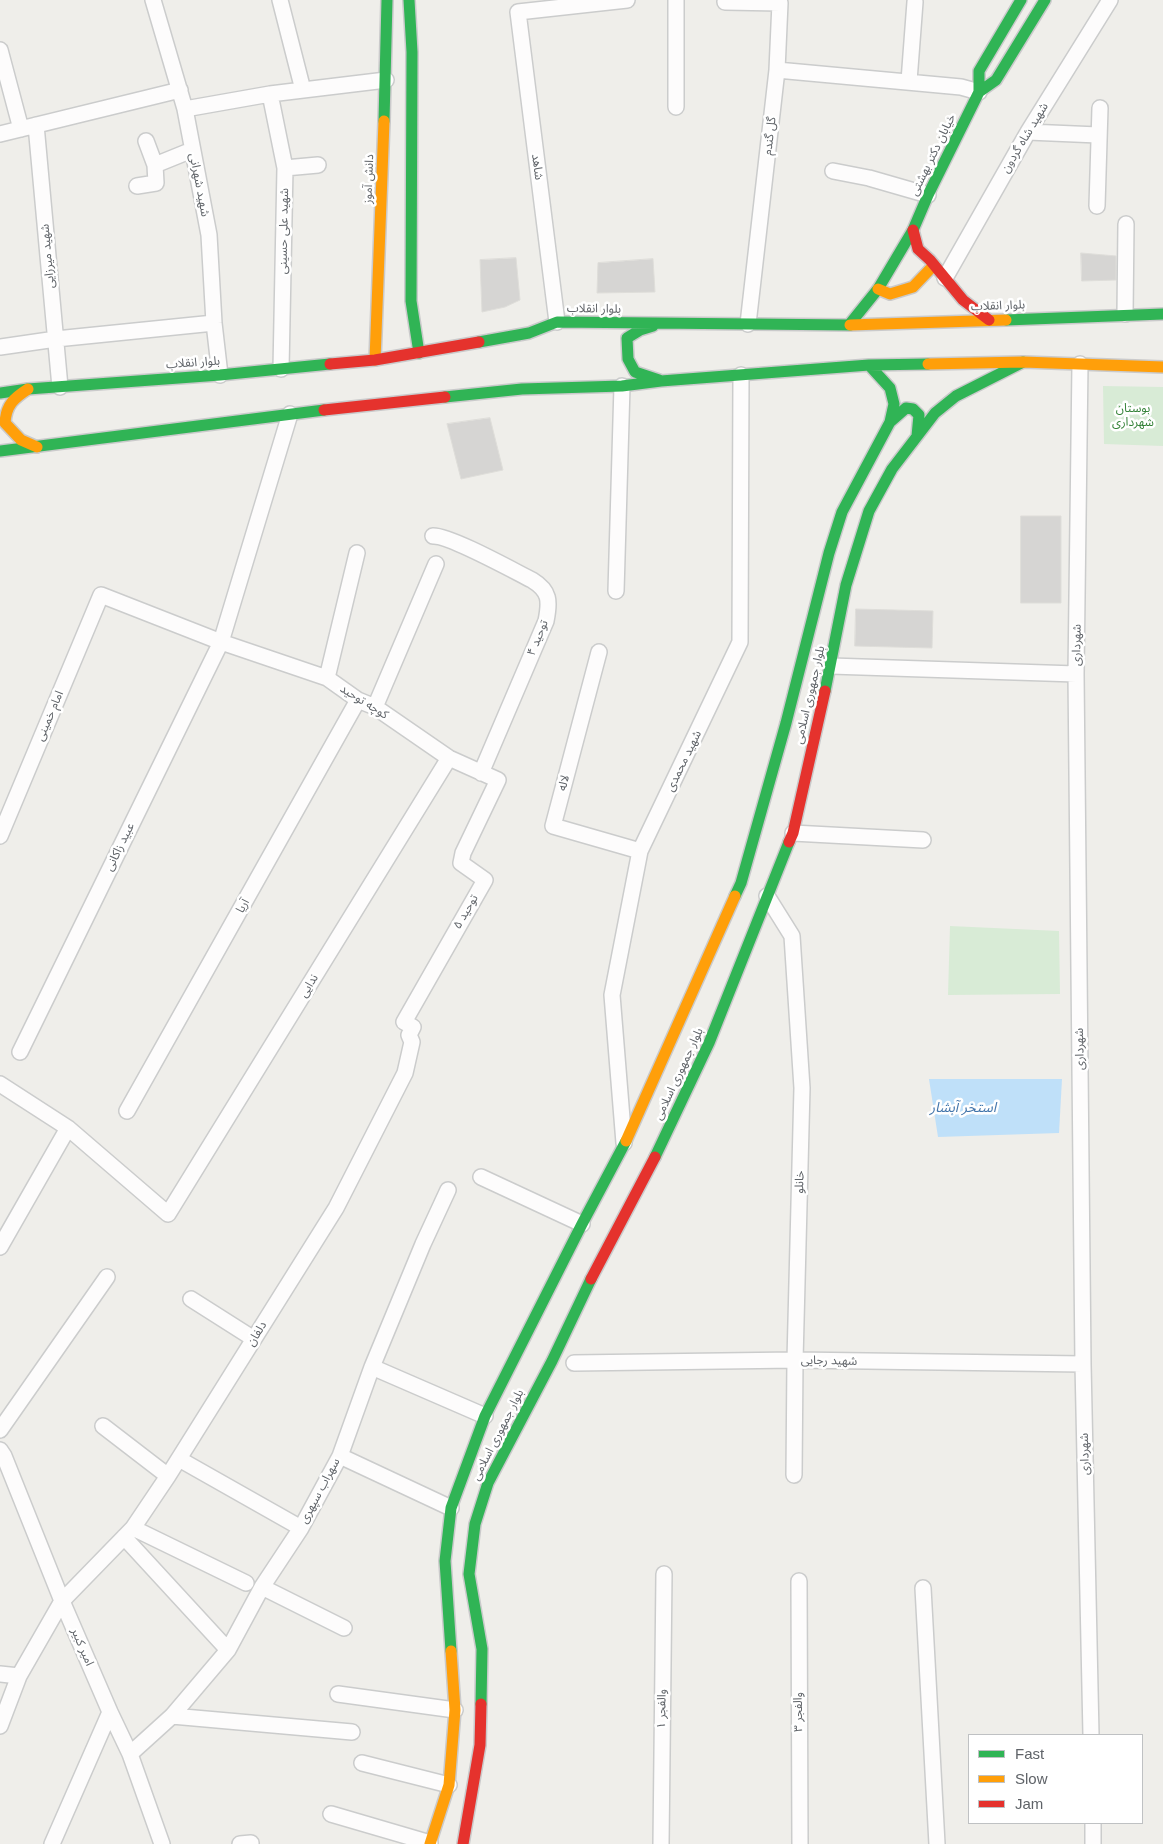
<!DOCTYPE html>
<html>
<head>
<meta charset="utf-8">
<style>
  body { margin:0 }
  #map { position:relative; width:1163px; height:1844px; overflow:hidden; background:#efeeea; font-family:Helvetica,sans-serif }
  canvas { display:block }
  .legend { position:absolute; left:968px; top:1734px; width:175px; height:90px; box-sizing:border-box; background:#fff; border:1px solid #bfc1c3; margin:0; padding:6px 9px; list-style:none; font-size:15px; color:#5f6368 }
  .legend li { display:flex; align-items:center; gap:10px; height:25px }
  .legend b { width:25px; border:1px solid #bfc1c3 }
</style>
</head>
<body>
<div id="map">
<canvas width="1163" height="1844"></canvas>
<ul class="legend">
<li><b style="height:6px;background:#30b455"></b>Fast</li>
<li><b style="height:6px;background:#ff9f0a"></b>Slow</li>
<li><b style="height:6px;background:#e5322d"></b>Jam</li>
</ul>
</div>
<script>
const ctx = document.querySelector('canvas').getContext('2d');
ctx.lineJoin = 'round';
function fill(path, color) { ctx.fillStyle = color; ctx.fill(path, 'evenodd'); }
function stroke(path, color, width, dash) { ctx.strokeStyle = color; ctx.lineWidth = width; ctx.lineCap = dash ? 'butt' : 'round'; ctx.setLineDash(dash || []); ctx.stroke(path); }
function write(font, color, halo, rows, align = 'center') {
  ctx.font = font + ' Helvetica,"Noto Sans Arabic",sans-serif'; ctx.lineWidth = 5; ctx.setLineDash([]); ctx.textBaseline = 'middle'; ctx.strokeStyle = halo; ctx.fillStyle = color; for (const [text, x, y, turn = 0] of rows) {
    ctx.save(); ctx.translate(x, y); ctx.rotate((+turn || 0) * Math.PI / 180); ctx.textAlign = isNaN(turn) ? turn : align; if (halo) ctx.strokeText(text, 0, 0); ctx.fillText(text, 0, 0); ctx.restore();
  }
}
fill(new Path2D(`
  M1103,386l60,1v59l-59,-2z
  M950,926l109,5 1,63 -112,1z`), '#d8ebd6');
fill(new Path2D(`
  M929,1079h133l-3,54 -121,4z`), '#bfe0f9');
const building = new Path2D(`
  M1081,253l35,3v24l-34,1z
  M516,258l4,42 -15,7 -23,5 -2,-52z
  M653,259l2,33 -58,1 1,-30z
  M490,418l13,52 -42,9 -14,-55z
  M1021,516h40v87h-40z
  M856,609l77,2 -1,37 -77,-2z`);
fill(building, '#d6d5d3');
stroke(building, '#deddd9', 1);
const street = new Path2D(`
  M153,0l32,109 24,126 5,88 6,52
  M280,0l23,90
  M676,0v107
  M725,2l55,1 -3,67 -29,254
  M0,50l21,79
  M777,70l184,17 18,5
  M909,81l6,-79
  M270,94l15,74 -4,201
  M185,109l85,-15 116,-14
  M36,125l24,262
  M1028,132l70,3
  M0,134l180,-44
  M155,165l37,-15
  M285,168l33,-3
  M833,171l36,7 59,17
  M137,186l19,-3 -1,-18 -9,-24
  M1097,206l3,-98
  M945,278l83,-146 82,-132
  M1125,314l1,-90
  M557,322l-39,-310 109,-12
  M0,347l56,-8 158,-16
  M1080,364l-4,310 7,690 8,371
  M433,536c16,-1 81,35 99,44 18,11 18,21 14,41l-65,152
  M616,591l6,-205
  M599,652l-46,174 87,25
  M831,666l245,8
  M327,678l30,-125
  M375,707l61,-143
  M793,833l130,7
  M0,836l101,-241 120,47 106,36 31,22 17,7 74,51 49,22 -35,73 -2,10 24,17 -81,142 9,5 -4,8 3,7 -7,31 -69,135 -168,268 -35,52 -71,73 -43,75 -19,50
  M767,896l25,40 10,152 -7,272 -1,115
  M20,1052l201,-410 69,-228
  M0,1084l68,44 100,86 281,-456
  M127,1111l231,-411
  M624,1143l-12,-148 28,-144 100,-209 1,-267
  M481,1177l101,47
  M0,1247l68,-119
  M191,1299l63,40
  M574,1363l221,-3 288,4
  M372,1367l113,49
  M103,1426l65,50
  M0,1430l107,-153
  M0,1450l4,6 58,145 48,111 20,42 32,90
  M340,1456l111,52
  M179,1459l122,69
  M133,1528l113,55
  M124,1537l104,113
  M799,1581l1,263
  M262,1587l82,41
  M923,1588l14,256
  M0,1674l19,2
  M338,1694l117,16
  M172,1716l180,16
  M130,1754l42,-38 56,-66 34,-63 39,-59 39,-72 32,-89 51,-123 25,-54
  M362,1763l87,22
  M331,1814l99,29
  M1093,1823v21
  M52,1844l58,-132
  M240,1844l11,-1
  M661,1844l3,-270`);
const fast = new Path2D(`
  M409,0l3,52 -1,249 8,52
  M979,92l17,-12 49,-80
  M384,121l3,-121
  M1006,320l157,-6
  M849,325l29,-36 35,-59 15,-35 51,-103v-21l42,-71
  M653,326l-13,4 -13,8 1,21 7,13 24,8
  M479,342l50,-9 28,-11 293,3
  M0,393l28,-4 192,-14 110,-11
  M445,397l77,-8 100,-3 39,-5 208,-16 59,-1
  M890,422l16,-14 7,1 6,6 -2,21
  M0,451l324,-41
  M825,691l21,-106 23,-74 23,-42 43,-56 21,-17 67,-34
  M735,896l6,-13 45,-160 43,-170 13,-41 48,-90 4,-18 -4,-16 -21,-23
  M655,1157l54,-114 80,-201
  M451,1651l-6,-90 6,-53 34,-92 97,-192 44,-83
  M481,1704l1,-55 -13,-75 6,-50 13,-41 64,-122 39,-82`);
const slow = new Path2D(`
  M878,289l12,5 23,-7 21,-22
  M850,325l156,-5
  M375,360l9,-239
  M928,364l95,-2 140,5
  M28,389c-14,9 -22,16 -23,34l16,17 16,7
  M626,1141l109,-245
  M430,1844l19,-59 6,-75 -4,-59`);
const jam = new Path2D(`
  M913,230l5,19 12,11 33,40 26,20
  M330,364l45,-4 104,-18
  M324,410l121,-13
  M789,842l4,-9 32,-142
  M591,1279l64,-122
  M463,1844l17,-99 1,-41`);
stroke(street, '#cbcccc', 18);
stroke(fast, '#cacacb', 14);
stroke(slow, '#cacacb', 14);
stroke(jam, '#cacacb', 14);
stroke(street, '#fdfcfc', 15);
stroke(fast, '#30b455', 11);
stroke(slow, '#ff9f0a', 11);
stroke(jam, '#e5322d', 11);
write('12px', '#5f6368', '#fff', [
  ["گل گندم",770,136,-83],
  ["شهید شاه گردون",1025,138,-59],
  ["خیابان دکتر بهشتی",933,155,-64],
  ["شاهد",537,167,83],
  ["دانش آموز",369,179,-88],
  ["شهید شهرانی",199,185,79],
  ["شهید علی حسینی",284,231,-89],
  ["شهید میرزایی",48,256,-95],
  ["بلوار انقلاب",998,306,-2],
  ["بلوار انقلاب",594,309,1],
  ["بلوار انقلاب",193,363,-4],
  ["توحید ۴",538,638,-68],
  ["شهرداری",1077,645,-89],
  ["بلوار جمهوری اسلامی",810,695,-77],
  ["کوچه توحید",364,702,32],
  ["امام خمینی",50,716,-67],
  ["شهید محمدی",684,761,-64],
  ["لاله",564,783,-75],
  ["عبید زاکانی",120,847,-64],
  ["آریا",243,906,-61],
  ["توحید ۵",466,912,-60],
  ["ندایی",309,986,-58],
  ["شهرداری",1080,1049,-91],
  ["بلوار جمهوری اسلامی",679,1074,-65],
  ["خانلو",800,1182,-88],
  ["دلفان",257,1334,-58],
  ["شهید رجایی",829,1361,1],
  ["بلوار جمهوری اسلامی",498,1435,-63],
  ["شهرداری",1085,1454,-91],
  ["سهراب سپهری",320,1491,-62],
  ["امیر کبیر",82,1647,67],
  ["والفجر ۱",662,1709,-89],
  ["والفجر ۳",799,1712,-90]
]);
write('12px', '#348238', '#fff', [
  ["بوستان",1133,409],
  ["شهرداری",1133,423]
]);
write('italic 14px', '#4174aa', '#fff', [
  ["استخر آبشار",963,1108]
]);
</script>
</body>
</html>
